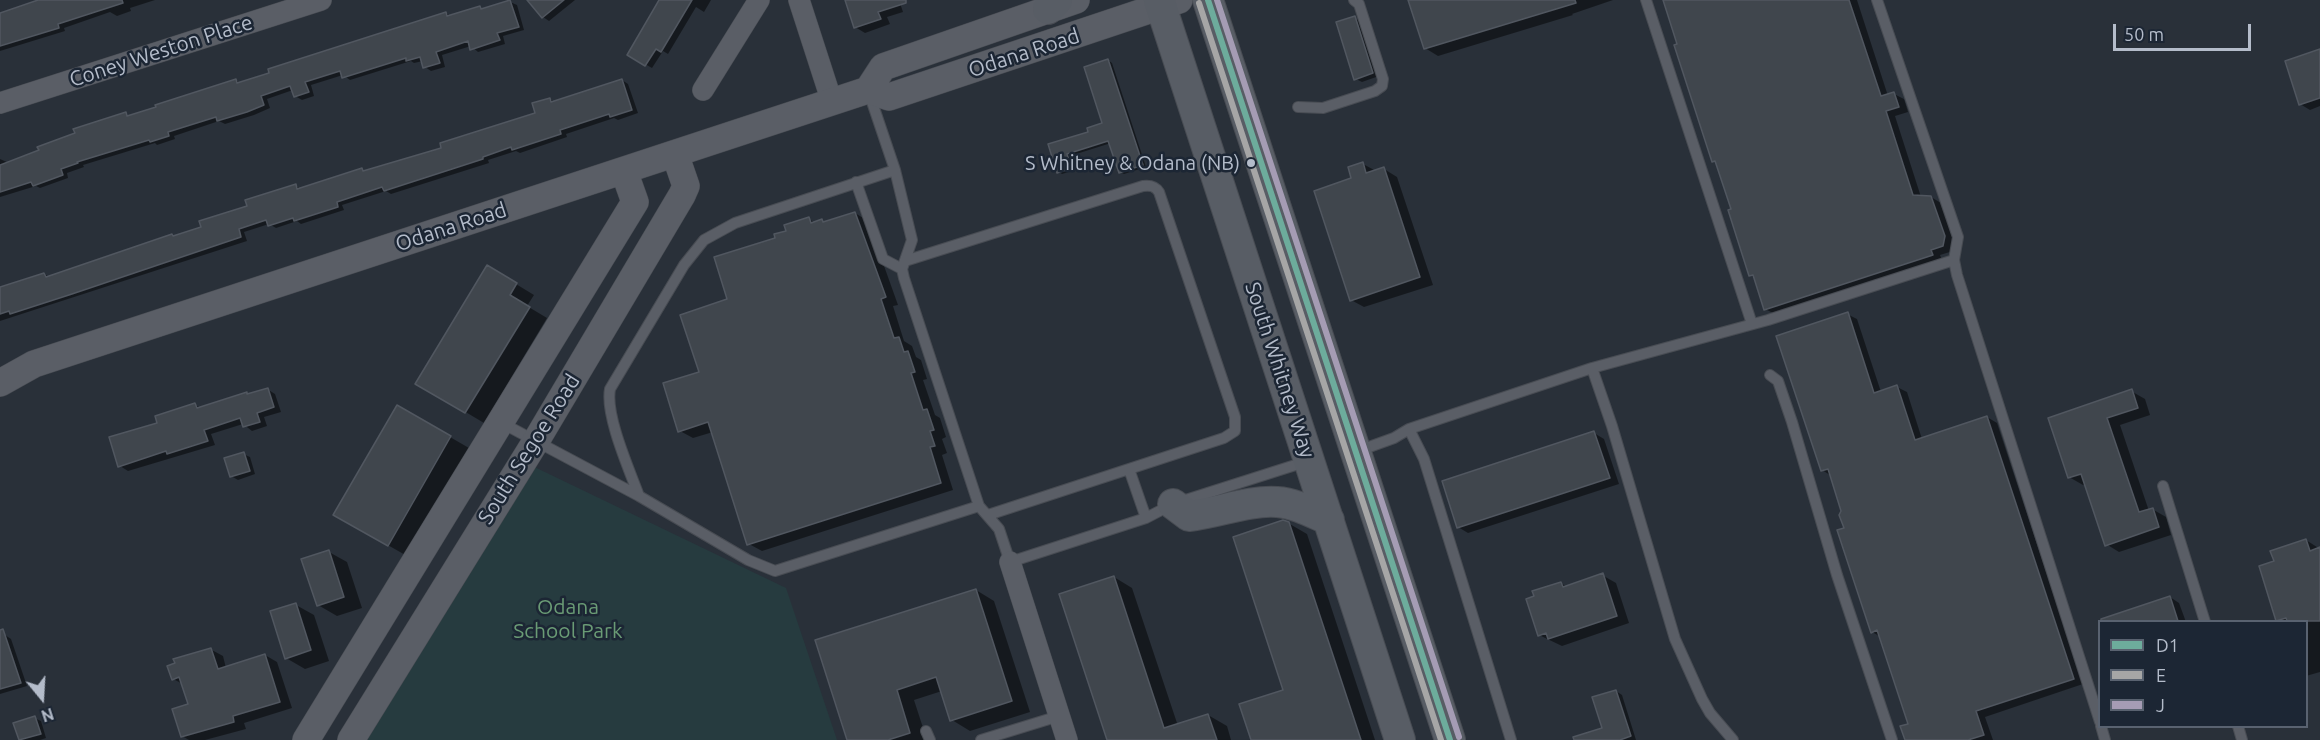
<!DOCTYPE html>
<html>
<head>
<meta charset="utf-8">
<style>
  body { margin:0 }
  #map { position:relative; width:2320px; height:740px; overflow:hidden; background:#293039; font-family:Ubuntu,sans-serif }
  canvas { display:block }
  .legend { position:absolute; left:2098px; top:620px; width:210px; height:108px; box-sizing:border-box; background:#1c2634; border:2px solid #596270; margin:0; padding:8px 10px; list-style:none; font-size:18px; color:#b4bcca }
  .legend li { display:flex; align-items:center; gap:12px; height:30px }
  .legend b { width:30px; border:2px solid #596270 }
  .north { position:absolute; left:12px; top:668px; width:60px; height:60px; -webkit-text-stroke:4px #1c2634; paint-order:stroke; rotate:162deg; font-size:16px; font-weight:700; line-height:24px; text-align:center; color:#b4bcca }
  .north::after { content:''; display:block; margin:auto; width:21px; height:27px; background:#b4bcca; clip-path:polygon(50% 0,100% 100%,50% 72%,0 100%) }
  .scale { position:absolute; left:2113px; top:24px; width:138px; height:27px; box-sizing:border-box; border:3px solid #b4bcca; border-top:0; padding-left:8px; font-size:18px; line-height:21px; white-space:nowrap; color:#b4bcca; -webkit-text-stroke:4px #1c2634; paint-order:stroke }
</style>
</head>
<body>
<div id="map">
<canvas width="2320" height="740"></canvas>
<ul class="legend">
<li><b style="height:8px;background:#6dac9c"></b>D1</li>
<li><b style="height:8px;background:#a6a6a6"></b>E</li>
<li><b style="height:8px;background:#a59cb4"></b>J</li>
</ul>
<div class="north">N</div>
<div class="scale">50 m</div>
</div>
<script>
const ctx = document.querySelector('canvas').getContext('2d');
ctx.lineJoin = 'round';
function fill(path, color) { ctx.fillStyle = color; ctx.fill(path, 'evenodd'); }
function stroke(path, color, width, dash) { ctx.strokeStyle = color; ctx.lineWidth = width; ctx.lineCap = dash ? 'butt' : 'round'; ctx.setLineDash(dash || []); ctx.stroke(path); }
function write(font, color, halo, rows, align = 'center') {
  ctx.font = font + ' Ubuntu,sans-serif'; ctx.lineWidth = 5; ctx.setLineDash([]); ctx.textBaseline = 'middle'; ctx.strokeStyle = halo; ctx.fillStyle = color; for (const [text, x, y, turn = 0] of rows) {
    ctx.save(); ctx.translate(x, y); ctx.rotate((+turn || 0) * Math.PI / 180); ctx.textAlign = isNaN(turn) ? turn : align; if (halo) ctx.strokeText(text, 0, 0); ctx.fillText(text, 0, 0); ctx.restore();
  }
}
fill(new Path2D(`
  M522,461l264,127 51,152h-486z`), '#263b3f');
fill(new Path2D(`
  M45,0h110l-25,8 1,3 -14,5 -7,-4 -46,16 1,3 -65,20v-36z
  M529,0h46l-26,21 -6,-4z
  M673,0h38l-7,12 -8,-5 -28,47 -5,-3 -11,17 -23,-13z
  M846,0h53l4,12 -16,5 3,7 -25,9 -10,-6z
  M1409,0h204l-41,14 1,1 -135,41 -13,-8z
  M1664,0h193l31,96 6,-2 10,5 4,13 -13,4 26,81h10l10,6 13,40 -1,8 -13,4 2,5 -167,54 -10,-5 -11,-32 -4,-2 -17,-65 -15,-47 -5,-2z
  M510,2l7,3 7,25 -21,6 2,8 -27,8 -7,-6 -29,9 3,12 -14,4 -6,-4 -2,-6 -9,2 -3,-2 -61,19 -7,-5 -32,10 3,11 -12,4 -7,-4 -2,-6 -26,9 3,9 -16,7 -29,9 -6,-3 -45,15 1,3 -18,6 -2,-2 -72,22 1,2 -17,6 1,5 -28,10 -4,-2 -36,11v-38l9,4 117,-49 4,3 106,-37 5,4 205,-71 5,3 28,-8 4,2z
  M1355,18l6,4 18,54 -17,6 -6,-3z
  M2320,51v55l-10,4 -10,-6z
  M1108,60l4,3 34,104 -22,7 -4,-2 -9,-29 -41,13 5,14 -13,4 -3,-2 -9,-27 40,-13 14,-8z
  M622,80l6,4 10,29 -20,7 -4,-2 -48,16 1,3 -47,16 -4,-2 -28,9 1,3 -98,31 -5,-3 -44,14 2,5 -43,14 -4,-3 -21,7 -7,-4 -25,8 3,9 -247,80v-32l44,-15 6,3 152,-49 94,-42 5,3 61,-20 4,3 77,-23 94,-35 13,-15 5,3z
  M1363,164l13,7 8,-2 13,8 36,108 -69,22 -13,-7 2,-121z
  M855,213l13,8 30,84 -5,1 11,35 8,5 4,11 5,3 6,19 -4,1 12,35 5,3 6,19 -4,2 5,14 -5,2 11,35 -191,61 -13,-7 -36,-112 -20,6 -13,-7 49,-131 48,-62 32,-19 6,4 7,-2 4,2z
  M488,267l46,28 -7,11 20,12 -63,105 -67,-40z
  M1847,314l10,5 24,73 16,-5 10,5 15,47 65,-22 10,6 86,261 -98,33 8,23h-87l4,-16 -29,-87 -9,-5 -26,-103 -3,-18 -13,-36 -8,-5z
  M267,389l8,5 6,18 -17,5 3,9 -15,5 -9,-7 -32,10 4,11 -87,26 -8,-5 39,-42 36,-19 7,3 44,-14 3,1z
  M2131,391l14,8 5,16 -30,10 29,86 3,-2 14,8 5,18 -52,17 -13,-8 -20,-60 -3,1 -14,-8 -19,-59z
  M398,407l71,41 -62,108 -72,-41z
  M1594,433l10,6 15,45 -151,49 -10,-6z
  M243,454l7,3 5,17 -17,6 -7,-4z
  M1288,523l19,11 68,206h-123l33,-50z
  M2306,540l14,9v123l-14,4v-54h-25l-3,-2 -2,-58z
  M329,552l18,10 15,46 -25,8 -19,-11z
  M1602,575l14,8 13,40 -67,23 -23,-11 22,-52 6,4z
  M1114,577l18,11 46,138 30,-11 19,11 4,14h-122z
  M976,590l18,11 36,111 -60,19 -18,-11 -10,-29 -28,9 13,40h-78z
  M2170,597l9,6 7,19h-61z
  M296,605l18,10 15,46 -24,8 -19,-11z
  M5,635l6,4 16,47 -27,8v-58z
  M210,649l13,7 3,12 39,-13 12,7 15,46 -48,15 2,6 -41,11h-16l-7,-4 8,-31 -7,-21 -10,-5z
  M1616,691l6,4 14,45h-33z
  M34,718l7,3 5,17 -6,2h-19l-6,-16z`), '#0007');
const building = new Path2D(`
  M38,0h84l1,3 -65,21 1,4 -59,18v-33z
  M510,0l9,27 -22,6 3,7 -30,10 -2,-9 -32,11 4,11 -17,5 -3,-11 -14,4v-3l-64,20 -2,-7 -35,11 4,10 -15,5 -4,-11 -29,10 3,9 -17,7 -30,9 -1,-4 -48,15 1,4 -19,6 -1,-2 -72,22 1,1 -17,6 2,6 -30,11 -2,-4 -31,10v-27l39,-15 -2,-3 38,-14 -2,-4 53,-17 1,4 29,-9 -1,-2 81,-26 1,4 32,-10 -1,-4 178,-57 1,4 33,-10 1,3z
  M527,0h37l-22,18z
  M659,0h33l-31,52 -5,-3 -11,17 -18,-11z
  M845,0h61v3l-28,9 3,7 -27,9z
  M1408,0h167l1,3 -152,46z
  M1663,0h186l32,96 13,-4 5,15 -13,4 27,84 18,1 14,40 -2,10 -12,4 2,5 -169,55 -11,-35 -4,1 -21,-66 3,-1 -16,-48 -3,1 -38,-117 3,-1z
  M1355,16l18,57 -19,7 -18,-58z
  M2320,49v49l-21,7 -14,-44z
  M1108,59l35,106 -24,8 -11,-32 -41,13 5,14 -15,5 -9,-29 40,-12 -1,-4 15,-5 -18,-56z
  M622,79l10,31 -22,7 -1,-3 -49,16 1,4 -49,16 -1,-3 -28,10v2l-99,32 -2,-4 -45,15 1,5 -44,14 -1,-3 -25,8 -2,-6 -27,9 2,8 -169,57 -62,20 -1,-3 -9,3v-27l44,-14 2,4 126,-43 1,2 28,-9 -2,-6 48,-15 -2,-6 51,-16 1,5 65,-21 1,3 78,-23 -1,-5 95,-30 -3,-10 18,-5 1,4z
  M1363,162l3,11 18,-6 36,110 -70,24 -36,-110 37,-13 -3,-11z
  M855,212l31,85 -5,2 13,39 5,-1 5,15 4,-1 7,21 -4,1 12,37 4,-1 7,21 -4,1 5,15 -5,1 11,36 -194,62 -39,-123 -30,10 -15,-49 36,-11 -19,-57 47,-16 -13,-42 61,-19 -1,-4 12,-3 -2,-6 25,-8 2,6 11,-4 1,3z
  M487,265l30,18 -7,12 20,12 -65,106 -50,-29z
  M1848,312l26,81 23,-8 18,55 72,-24 87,263 -98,32 8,24 -16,5h-63l-5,-14 8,-2 -31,-94 -6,3 -34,-103 7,-2 -5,-13 2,-4 -13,-42 -7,2 -45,-135z
  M268,388l6,19 -17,6 3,9 -17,5 -3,-9 -36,12 4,11 -41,13 -1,-3 -48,16 -9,-30 48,-14 -2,-7 40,-13 2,5 50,-16v2z
  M2132,389l6,19 -31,10 32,94 14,-4 6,19 -54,19 -24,-72 -13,4 -20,-60z
  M397,405l54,31 -63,110 -55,-31z
  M1594,431l16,47 -153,50 -15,-47z
  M244,452l6,19 -20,6 -6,-19z
  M1283,520l6,2 72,218h-110l-12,-36 44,-14 -50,-153z
  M2306,539l4,12 10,-4v74h-33l-1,-3 -10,3 -17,-55 15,-5 -4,-10z
  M329,550l15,47 -27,9 -16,-47z
  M1603,573l14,43 -69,23 -2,-6 -8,3 -12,-37 8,-3 -2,-5 29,-9 2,5z
  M1114,576l50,152 44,-14 9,26h-110l-48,-146z
  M976,589l36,112 -62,20 -14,-44 -39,13 13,43 -22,7h-41l-32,-100z
  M2170,596l8,25h-77v-2z
  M296,603l15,47 -26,9 -15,-48z
  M3,629l18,54 -21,6v-59z
  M211,648l7,21 47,-15 15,48 -47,14 1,6 -53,15 -9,-28 16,-5 -9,-27 -7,3 -5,-14 8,-3 -2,-4z
  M1616,690l15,46 -11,4h-46l-1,-3 29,-9 -10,-31z
  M35,716l6,18 -22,6 -6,-17z`);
fill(building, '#40464d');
stroke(building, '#515760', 1.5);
const service = new Path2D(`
  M1646,0l106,324
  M1877,0l81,237 -4,23 3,15 143,447
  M869,93l26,77
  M1298,107l25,1 52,-17 7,-5 1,-7 -24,-75 -5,-4
  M856,182l27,77 19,10
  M905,261l238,-75c7,-1 12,0 16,6l76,225v14l-11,7 -236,77
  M1592,368l20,58 63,213 27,60 8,14 23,27
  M1770,375l8,6 14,41 45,153 55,165
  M500,422l139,74
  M1409,429l15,30 87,281
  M1358,451l36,-13 15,-9 183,-61 176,-48 186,-60
  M1129,469l17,49
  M2163,486l42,136
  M979,506l-204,65 -27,-11 -109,-64c-10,-27 -34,-81 -29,-107l74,-124 20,-25 31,-17 160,-53 17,70 -10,29 2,9 75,228 20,23 11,33 136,-44 27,-14 135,-43
  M2101,726l4,14
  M2238,726l4,14
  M926,731l4,9
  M981,740l78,-24`);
const minor = new Path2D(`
  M799,0l33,102
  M703,90l56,-90
  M0,103l321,-103
  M1010,562l57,178`);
const tertiary = new Path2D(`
  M868,90l15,-23 193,-67
  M0,383l34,-19 834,-274 21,7 290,-97
  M306,740l329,-538 -11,-31
  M351,740l185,-299 146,-246 4,-9 -11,-32`);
const secondary = new Path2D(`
  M1159,0l241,740
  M1208,0l242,740
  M1048,9l9,-9
  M1173,504l16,12c29,-3 59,-16 88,-14 18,1 36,11 52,18`);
stroke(service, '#484c53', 12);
stroke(minor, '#484c53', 22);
stroke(tertiary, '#484c53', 28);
stroke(secondary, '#484c53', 32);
stroke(service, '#5a5e66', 10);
stroke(minor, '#5a5e66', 21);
stroke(tertiary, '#5a5e66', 27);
stroke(secondary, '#585d65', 30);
stroke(new Path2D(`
  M1208,0l242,740`), '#6dac9c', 6);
stroke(new Path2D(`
  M1199,3l242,737`), '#a6a6a6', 6);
stroke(new Path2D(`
  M1217,0l242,737`), '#a59cb4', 6);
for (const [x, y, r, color] of [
  [1251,163,5,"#b4bcca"]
]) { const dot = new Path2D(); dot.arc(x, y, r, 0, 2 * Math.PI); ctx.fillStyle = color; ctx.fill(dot); stroke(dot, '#1c2634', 2); }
write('20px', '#b4bcca', '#1c2634', [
  ["S Whitney & Odana (NB)",1240,163]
], 'right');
write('21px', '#b4bcca', '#1c2634', [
  ["Coney Weston Place",161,51,-18],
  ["Odana Road",1024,53,-18],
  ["Odana Road",451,227,-18],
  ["South Whitney Way",1280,370,72],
  ["South Segoe Road",529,449,-58]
]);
write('21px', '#6a9b75', '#1c2634', [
  ["Odana",568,607],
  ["School Park",568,631]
]);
</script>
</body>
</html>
